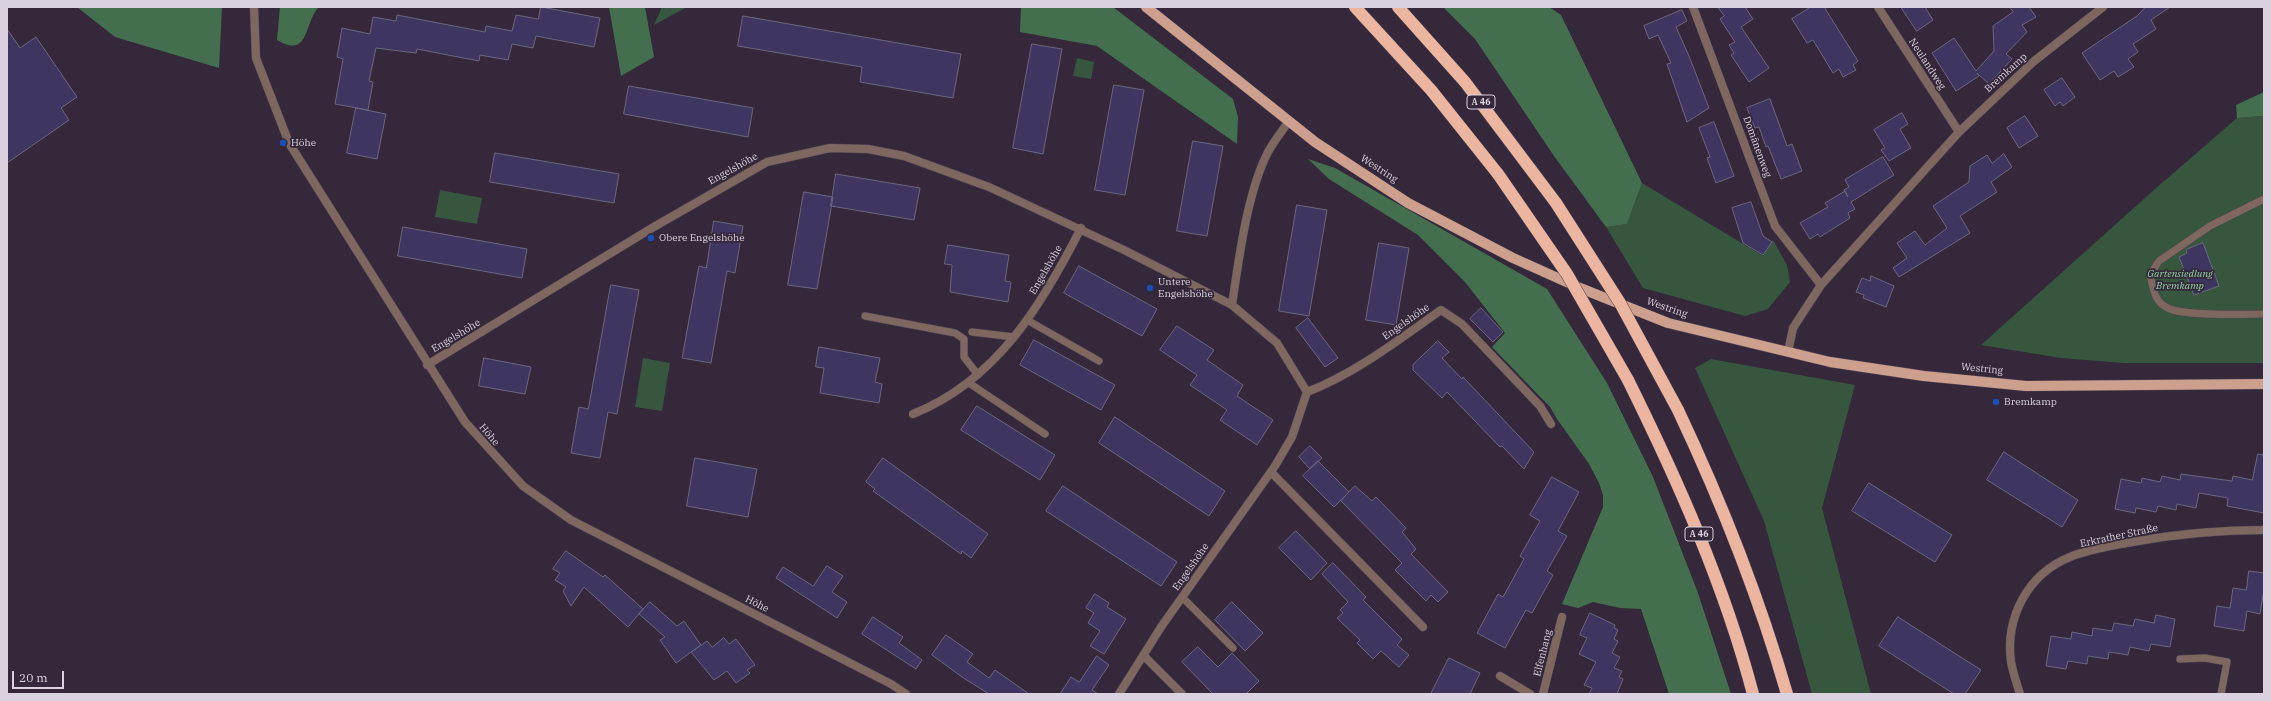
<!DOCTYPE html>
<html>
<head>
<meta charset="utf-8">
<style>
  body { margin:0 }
  #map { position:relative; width:2271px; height:701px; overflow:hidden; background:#34283a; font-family:"IBM Plex Serif",serif }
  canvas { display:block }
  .frame { position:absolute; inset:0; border:8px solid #dad2de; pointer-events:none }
  .scale { position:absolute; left:12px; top:671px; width:52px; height:18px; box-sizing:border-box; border:2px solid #dad2de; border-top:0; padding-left:5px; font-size:12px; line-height:14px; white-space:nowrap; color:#dad2de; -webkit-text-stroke:3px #34283a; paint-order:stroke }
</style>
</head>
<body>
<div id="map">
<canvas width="2271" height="701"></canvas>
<div class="frame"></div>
<div class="scale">20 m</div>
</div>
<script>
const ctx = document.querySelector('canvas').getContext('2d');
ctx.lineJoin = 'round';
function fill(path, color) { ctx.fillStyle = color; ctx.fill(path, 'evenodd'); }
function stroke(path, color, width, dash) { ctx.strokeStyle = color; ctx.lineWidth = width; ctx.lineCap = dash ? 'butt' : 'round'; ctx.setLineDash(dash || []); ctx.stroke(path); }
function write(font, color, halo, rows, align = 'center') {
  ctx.font = font + ' "IBM Plex Serif",serif'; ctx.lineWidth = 3.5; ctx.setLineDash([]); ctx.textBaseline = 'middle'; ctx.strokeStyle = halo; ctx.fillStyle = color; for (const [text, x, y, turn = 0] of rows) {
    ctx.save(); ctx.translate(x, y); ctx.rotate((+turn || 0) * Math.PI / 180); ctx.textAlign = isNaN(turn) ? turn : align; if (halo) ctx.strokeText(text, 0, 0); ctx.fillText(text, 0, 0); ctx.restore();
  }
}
fill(new Path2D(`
  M662,7h25l-33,18z
  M1077,58l17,4 -3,17 -18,-3z
  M2264,116v247h-140l-63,-5 -80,-13 174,-156 82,-71z
  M1642,183l121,73 10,-16 14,25 3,17 -22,27 -23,7 -102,-28 -37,-61 21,-3z
  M440,190l42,8 -5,26 -42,-7z
  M643,358l27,5 -8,48 -27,-4z
  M1711,359l144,26 -33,123 49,186h-59l-48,-173 -69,-153z`), '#37563e');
fill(new Path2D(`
  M77,7h145l-3,61 -104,-31z
  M280,7h39c-15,14 -9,53 -42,33z
  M609,7h36l9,50 -33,19z
  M1021,7h92l120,92 5,18 -1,27 -140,-98 -77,-14z
  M1443,7h106l12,8 81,168 -15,41 -21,3 -52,-71 -79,-117z
  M2264,92v24l-27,2 -1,-13z
  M1308,159l27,9 212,121 60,94 46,94 45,116 33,101h-62l-28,-85 -21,-1 -27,-6 -15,6 -16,-4 41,-97v-12l-4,-12 -10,-19 -32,-45 -7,-12 -58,-60 13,-14 -40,-51 -47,-47 -89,-56z`), '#446f4e');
const building = new Path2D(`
  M541,7l59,11 -6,29 -58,-11 -3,12 -21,-4 -4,16 -28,-5 -1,6 -62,-12 -1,4 -40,-5 -7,33 4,1 -5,28 -33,-6 8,-45 -6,-2 5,-29 28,6 3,-17 23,4 1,-6 88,17 1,-6 26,5 4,-16 22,4z
  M1718,7h27l8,12 -12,8 28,41 -20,14 -18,-27 3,-2 -5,-8 6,-3 -15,-23 4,-3z
  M1811,7h13l34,54 -5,4 3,5 -13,7 -4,-8 -6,4 -20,-33 -6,3 -15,-24z
  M1901,7h24l8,13 -16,11z
  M2010,7h19l7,10 -14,8 5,7 -21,22 6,5 -23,25 -12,-11 2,3 -23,15 -24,-38 22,-15 22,33 18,-20 -1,-25 20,-14z
  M2146,7h24l-19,13 5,9 -23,15 5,8 -10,7 6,8 -16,10 -4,-6 -14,9 -18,-27 55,-37z
  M1682,10l5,11 -11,6 13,29 20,52 -22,14 -20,-58 4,-1 -13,-28 -9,4 -5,-13z
  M743,16l218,38 -8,44 -93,-16 2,-15 -124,-21z
  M7,29l13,19 16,-11 41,60 -16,11 8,12 -62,43z
  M1032,44l30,5 -19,105 -30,-6z
  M2062,78l13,19 -12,9 -3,-4 -5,4 -11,-16z
  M1114,85l30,5 -19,105 -30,-5z
  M629,86l124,22 -5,29 -124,-23z
  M1770,99l17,47 5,-2 10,27 -21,8 -13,-33 -2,1 -7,-20 -4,1 -8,-20z
  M356,108l30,6 -9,45 -30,-6z
  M1902,113l6,11 -8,5 11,19 -22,13 -8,-11 4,-2 -11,-18z
  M2025,116l13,20 -19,12 -12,-20z
  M1714,122l20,54 -18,7 -9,-25 3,-1 -11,-29z
  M1193,141l30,5 -16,90 -30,-5z
  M495,153l124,21 -5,29 -124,-21z
  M2004,154l8,13 -21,15 6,10 -37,24 10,17 -71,44 -6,-9 14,-10 -10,-15 18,-12 10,14 22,-17 -14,-22 36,-24 1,-16 17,-11 5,8z
  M1883,157l11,18 -43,27 4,7 -7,4 2,5 -30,19 -2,-3 -8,5 -10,-16 28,-16 -3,-4 20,-12 3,6 -4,-7 5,-3 -4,-7z
  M836,174l84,14 -6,32 -83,-14z
  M804,192l29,5 -16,92 -29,-4z
  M1751,202l12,34 9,6 -9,13 -20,-12 -11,-35z
  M1297,205l30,5 -18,106 -30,-5z
  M714,221l29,5 -8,47 -8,-2 -16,92 -29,-5 17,-92 7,2z
  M403,227l124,22 -5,29 -124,-22z
  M1379,243l30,5 -13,77 -30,-5z
  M2203,243l16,43 -25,9 -15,-38 8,-4 -1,-3z
  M948,245l61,10 -4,26 6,1 -3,20 -58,-10 2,-27 -7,-1z
  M1079,266l78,43 -15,27 -78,-43z
  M1871,276l23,10 -8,21 -23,-9 1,-3 -8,-3 6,-14 8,3z
  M611,285l28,5 -22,124 -9,-2 -8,46 -29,-5 8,-46 9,2z
  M1481,308l22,24 -10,10 -23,-23z
  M1308,318l30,40 -13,9 -29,-39z
  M1177,326l37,24 -7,10 36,25 -6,11 36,24 -16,25 -37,-25 7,-10 -37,-25 7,-10 -37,-25z
  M1034,340l81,45 -14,25 -81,-45z
  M1438,341l11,11 -7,6 20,21 1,-2 71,75 -10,17 -22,-23 -2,1 -53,-55 -5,6 -29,-28v-5z
  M819,347l61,11 -5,24 7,2 -3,19 -59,-10 4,-25 -8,-1z
  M484,358l47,9 -6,27 -46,-8z
  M977,406l78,49 -15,25 -79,-50z
  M1115,417l110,74 -16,25 -110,-73z
  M1310,446l12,12 -12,11 -11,-12z
  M2004,452l74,48 -16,27 -75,-47z
  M2258,454l6,1v58l-37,-7 1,-8 -29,-5 -3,15 -19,-4 -1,6 -18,-4 -2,6 -20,-4 -1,5 -20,-4 6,-30 20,4 1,-5 18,4 2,-6 18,4 1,-6 51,7 1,-5 19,4z
  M695,458l62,11 -9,48 -61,-11z
  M883,458l105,76 -17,24 -9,-7 -1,3 -88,-63 2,-2 -9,-7z
  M1318,461l31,31 -15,15 -31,-31z
  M1552,477l27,15 -21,39 9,5 -20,35 6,4 -21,38 -6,-3 -21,38 -28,-15 21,-39 5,3 21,-38 -4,-3 20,-35 -10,-6z
  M1869,483l83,52 -17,27 -83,-51z
  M1063,486l114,76 -16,24 -115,-75z
  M1355,486l17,15 4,-4 30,31 -4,4 14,17 -5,5 37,38 -10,10 -7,-7 -5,6 -31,-31 7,-7 -61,-62z
  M1296,531l31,32 -16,17 -32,-32z
  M566,551l37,26 2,-2 38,34 -15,18 -44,-40 -13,19 -8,-15 3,-4 -11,-7 5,-7 -7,-4z
  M1333,563l33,34 -3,3 39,39 -5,6 12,10 -10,12 -18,-16 -8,8 -16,-16 3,-3 -23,-22 6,-5 -3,-3 8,-8 -26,-28z
  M827,566l16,10 -11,16 15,10 -10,16 -61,-40 7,-11 30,19z
  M2249,571l15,2v16l-4,25 -13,-3 -3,20 -30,-5 3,-20 13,2 3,-20 13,2z
  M1095,594l14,9 -2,4 19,12 -22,35 -14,-8 10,-15 -12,-8 6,-10 -8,-5z
  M650,602l27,24 7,-5 17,24 -25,18 -16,-23 5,-3 -26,-23z
  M1232,602l31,31 -18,18 -30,-31z
  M1590,613l25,12 -1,3 4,2 -4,9 4,2 -6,12 8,4 -6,11 8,3 -3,6 4,2 -6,15h-28l3,-6 -8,-3 12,-23 -17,-8 8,-16 -7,-3z
  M2156,615l19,4 -5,28 -19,-3 -2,7 -19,-4 -2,8 -19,-3 -1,7 -20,-3 -1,8 -19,-3 -2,8 -20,-3 5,-30 20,3 1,-7 20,4 1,-8 19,3 2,-8 19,3 2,-7 19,4z
  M873,617l30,20 -4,6 23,17 -6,9 -54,-35z
  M1898,617l83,53 -16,24h-11l-75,-48z
  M946,635l27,19 -6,8 22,16 6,-8 34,24h-40l-27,-17 -30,-22z
  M724,638l5,6 7,-5 19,26 -8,5 3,3 -14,10 -9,-12 -13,9 -23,-28 16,-11 5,6z
  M1198,647l20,20 14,-14 27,28 -13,13h-33l-31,-32z
  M1097,656l12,9 -17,25 6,4h-38l11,-17 8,5z
  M1449,658l31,15 -10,21h-39z`);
fill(building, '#3e3660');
stroke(building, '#6a687e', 1);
const lane = new Path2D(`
  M2264,199l-54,27 -51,35 -9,14c3,12 4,26 16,32 15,10 78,7 98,7
  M865,316l90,17 9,6v18l14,18
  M1027,320l72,41
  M972,332l42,5
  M969,383l76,51
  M1182,597l51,51
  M2180,659l25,-1 22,4 -6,32`);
const street = new Path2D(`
  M254,7l2,51 33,85 176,279 58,64 48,34 320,164 15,10
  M1693,7l82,219 46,59
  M1878,7l81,125
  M1232,305c7,-47 15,-112 36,-153 6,-11 14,-21 21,-31
  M1788,352l5,-24 28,-43 138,-153 74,-70 70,-55
  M427,365l225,-137 115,-66 63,-14 38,1 36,7 85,31 135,63 108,55 45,38 30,49 -15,45 -17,29 -114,161 -42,67
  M1307,392c49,-19 91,-52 134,-82l21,14 78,82 11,18
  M913,414c83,-33 129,-109 168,-186
  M1271,472l152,155
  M1144,656l38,38
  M1500,676l30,18
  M1543,694l19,-77
  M2020,694c-3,-10 -7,-21 -9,-32 -6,-45 17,-88 59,-105 19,-8 41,-11 62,-15 44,-8 87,-12 132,-12`);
const primary = new Path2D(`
  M1146,7l169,135 93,61 105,55 67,30 88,35 162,39 94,14 102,10 238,-2`);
const highway = new Path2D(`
  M1355,7l76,83 67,84
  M1398,7l67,75 91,121
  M1628,380c50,101 96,204 125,314
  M1678,410c43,91 81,187 109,284`);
stroke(lane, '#4f4354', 8);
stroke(street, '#4f4354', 9);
stroke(primary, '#4f4354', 11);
stroke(highway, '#4f4354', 13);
stroke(lane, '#7d675e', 7);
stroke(street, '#7d675e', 8);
stroke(primary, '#cd9f8d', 10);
stroke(highway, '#ecb59f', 12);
const highwayBridge = new Path2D(`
  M1498,174l69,100 61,106
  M1556,203l64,100 58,107`);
stroke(highwayBridge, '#4f4354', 13, []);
stroke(highwayBridge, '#ecb59f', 12);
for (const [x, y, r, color] of [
  [283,143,4,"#1a4fb4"],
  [651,238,4,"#1a4fb4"],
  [1150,288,4,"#1a4fb4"],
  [1996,402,4,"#1a4fb4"]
]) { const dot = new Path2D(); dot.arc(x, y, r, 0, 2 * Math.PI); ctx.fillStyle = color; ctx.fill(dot); stroke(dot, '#34283a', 1.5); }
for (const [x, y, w] of [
  [1481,102,28],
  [1699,534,28]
]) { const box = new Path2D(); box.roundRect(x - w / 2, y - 7, w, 14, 3); ctx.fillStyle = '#34283a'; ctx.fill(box); stroke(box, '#dad2de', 1); }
write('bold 9px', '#dad2de', null, [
  ["A 46",1481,102],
  ["A 46",1699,534]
]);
write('10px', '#dad2de', '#34283a', [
  ["Neulandweg",1927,64,57],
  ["Bremkamp",2006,73,-42],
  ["Domänenweg",1757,147,70],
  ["Engelshöhe",733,169,-29],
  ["Westring",1379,169,33],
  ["Engelshöhe",1046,270,-60],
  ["Westring",1667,308,19],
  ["Engelshöhe",1406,322,-35],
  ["Engelshöhe",456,336,-31],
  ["Westring",1982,369,6],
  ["Höhe",489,435,50],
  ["Erkrather Straße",2119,536,-12],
  ["Engelshöhe",1191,567,-55],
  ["Höhe",757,604,27],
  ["Elfenhang",1543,653,-76]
]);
write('10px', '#dad2de', '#34283a', [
  ["Höhe",291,143],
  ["Obere Engelshöhe",659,238],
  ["Untere",1158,282],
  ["Engelshöhe",1158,294],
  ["Bremkamp",2004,402]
], 'left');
write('italic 10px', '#90d49f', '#34283a', [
  ["Gartensiedlung",2180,274],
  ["Bremkamp",2180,286]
]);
</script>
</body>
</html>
